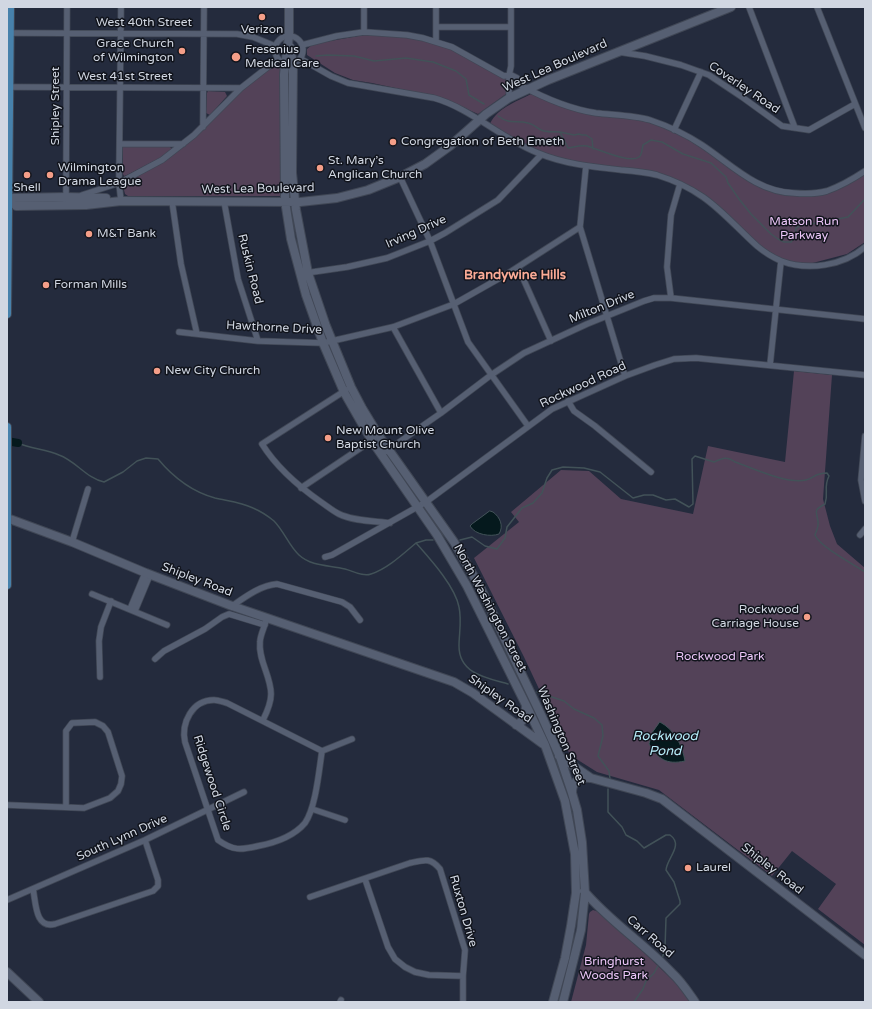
<!DOCTYPE html>
<html>
<head>
<meta charset="utf-8">
<style>
  body { margin:0 }
  #map { position:relative; width:872px; height:1009px; overflow:hidden; background:#242b3d; font-family:"Varela Round",sans-serif }
  canvas { display:block }
  .frame { position:absolute; inset:0; border:8px solid #d1d7e2; pointer-events:none }
</style>
</head>
<body>
<div id="map">
<canvas width="872" height="1009"></canvas>
<div class="frame"></div>
</div>
<script>
const ctx = document.querySelector('canvas').getContext('2d');
ctx.lineJoin = 'round';
function fill(path, color) { ctx.fillStyle = color; ctx.fill(path, 'evenodd'); }
function stroke(path, color, width, dash) { ctx.strokeStyle = color; ctx.lineWidth = width; ctx.lineCap = dash ? 'butt' : 'round'; ctx.setLineDash(dash || []); ctx.stroke(path); }
function write(font, color, halo, rows, align = 'center') {
  ctx.font = font + ' "Varela Round",sans-serif'; ctx.lineWidth = 3; ctx.setLineDash([]); ctx.textBaseline = 'middle'; ctx.strokeStyle = halo; ctx.fillStyle = color; for (const [text, x, y, turn = 0] of rows) {
    ctx.save(); ctx.translate(x, y); ctx.rotate((+turn || 0) * Math.PI / 180); ctx.textAlign = isNaN(turn) ? turn : align; if (halo) ctx.strokeText(text, 0, 0); ctx.fillText(text, 0, 0); ctx.restore();
  }
}
fill(new Path2D(`
  M396,34l52,12 56,30 3,6 -1,12 -28,20 -36,-16 -70,-15 -19,-3 -18,-7 -28,-18v-6l6,-5 51,-9z
  M277,65l6,2 -1,129h-154l-3,-2 -2,-8 3,-4c26,-16 53,-31 76,-51 7,-6 12,-14 19,-20 14,-16 36,-38 56,-46z
  M208,91l17,1 2,4 -17,19 -4,-2 1,-20z
  M531,94l43,14 59,10 41,12 80,52 37,11 37,-3 37,-18v70l-18,12 -42,11 -24,-4 -24,-15 -54,-50 -55,-23 -89,-13 -70,-33c5,-18 27,-25 42,-33z
  M168,145l4,4 -12,9 -33,17 -3,1 -1,-2v-27z
  M794,371l38,4 -9,124 7,27 7,18 28,24v377l-47,-36 18,-25 -44,-33 -20,25 -113,-86 -62,-18 -27,-17 -46,-98 -50,-99 45,-36 -8,-10 50,-42 28,1 32,28 72,15 15,-68 77,16z
  M593,910l6,2 13,13 25,21 43,41 11,15h-120l15,-57 3,-31 1,-2z`), '#534258');
const water = new Path2D(`
  M490,511l3,1c7,5 11,14 6,22 -8,3 -24,1 -29,-8l2,-2z
  M660,722c15,8 22,23 25,39 -19,4 -27,-2 -36,-17l3,-11z`);
fill(water, '#05191d');
stroke(water, '#425258', 1);
stroke(new Path2D(`
  M316,56l12,-1 26,1 20,5 32,-3 27,4 23,9 10,8 3,16 15,9
  M498,116c12,9 17,4 30,7 5,1 9,5 13,7 6,3 13,1 19,2l8,16c6,-1 13,-3 19,-2 11,3 43,18 52,11 3,-2 3,-8 4,-12l8,-5 11,2 21,12 28,9 15,14 2,6 11,16 12,15 20,20 7,5 6,3h7l4,-5 1,-9 7,-4h8l37,-7 17,-18
  M560,132l14,3 5,-1 3,1h4l6,4 1,10
  M18,443c13,6 28,6 41,12 17,6 27,23 45,27l19,-10 14,-11 9,-3 12,1c15,18 35,33 57,39 13,3 26,4 38,10 7,3 15,8 21,13 10,10 15,25 25,34 13,12 31,10 46,14 8,2 18,8 26,5 16,-5 32,-20 45,-31 14,16 39,43 43,64 3,14 0,26 0,39 0,28 28,32 49,38
  M460,540l12,-3 13,9 12,3 8,-11 2,-11 15,-19 11,-5 9,-10 5,-15 5,-8 11,-3 21,1 16,4 33,26 11,-3h9l13,5 9,-1 14,8 4,-3 -1,-45 3,-3 19,6c9,-4 13,-6 21,0 20,7 51,22 71,18 9,-2 8,-7 21,-7l2,3c-6,12 0,16 -4,28 -13,7 -8,7 -7,18 1,5 -2,9 -3,13 5,12 38,29 50,37
  M416,543l10,-3h7
  M537,692l27,9 10,8 20,9 8,7 1,11 -5,20 11,15 1,8
  M608,789v23l14,15 4,8 11,6 7,7 22,-13h4c14,10 -3,23 -4,35l8,12 6,19v3l-14,14 -1,30 -3,11
  M634,1002l9,-13 3,-8 8,-8 5,-9`), '#425258', 1.5);
stroke(new Path2D(`
  M7,441l11,2`), '#05191d', 8);
const street = new Path2D(`
  M121,7l-2,176 2,18
  M749,7l46,121
  M817,7l48,121
  M436,27h75
  M364,32v-25
  M7,33l230,1 16,3 22,9
  M275 50a14 14 0 1 1 28 0a14 14 0 1 1-28 0Z
  M436,42v-35
  M302,45l35,-9 27,-4 43,3 16,3 29,9 52,29 7,-1 6,3
  M619,52l26,4 36,9 28,10 33,22 40,29 27,4 46,-26
  M301,59l30,17 17,7 86,15c36,10 68,41 104,55 26,11 55,14 83,17 12,1 24,2 36,5 16,5 33,13 46,22 20,14 36,33 54,49 7,6 15,11 24,15 27,10 62,5 84,-14
  M520,85c24,13 49,24 76,28 18,2 38,2 54,7 18,6 37,15 52,25 30,20 55,47 92,48 12,1 22,1 33,-2 14,-5 26,-12 38,-20
  M7,87l234,1
  M509,98v-22l2,-10v-59
  M203,127l1,-120
  M674,130l27,-58
  M120,144h63
  M586,166l-6,61 45,149
  M400,177l30,64 38,101 60,84
  M82,195l37,-12 43,-23 32,-25 47,-47 37,-29
  M66,201l1,-194
  M172,201l9,63 16,70
  M224,201l14,78 20,62
  M518,267l33,74
  M306,273l41,-6 40,-9 43,-17 15,-8 53,-33 43,-45
  M671,298l-4,-31 4,-52 9,-31
  M393,327l48,86
  M179,332l79,9 65,2 70,-16 61,-23 53,-30 73,-47
  M770,365l11,-104
  M346,390l-84,54c15,24 36,42 59,58 6,4 12,9 18,12 14,7 35,7 51,9
  M568,401l6,10 21,15 56,46
  M865,436l-4,44 4,21
  M382,454l59,-41 50,-38 33,-22 63,-29 57,-23 10,-3h17l194,21
  M301,488l73,-49
  M860,535l5,-6
  M72,542l16,-53
  M325,557l7,-2 94,-53 126,-93 73,-33 30,-11 19,-6 22,-1 169,17
  M92,594l75,31
  M232,606c13,-9 29,-21 45,-22l65,18 8,5 10,13
  M130,609l15,-36
  M135,611l15,-36
  M155,659l9,-8 41,-22 17,-12 7,-3 36,11
  M100,677l-1,-36 2,-14 10,-26
  M263,720c4,-8 8,-17 8,-26 0,-18 -13,-34 -11,-52 0,-6 4,-14 6,-21
  M322,751l-95,-48c-4,-1 -9,-3 -13,-3 -22,0 -33,23 -29,42l33,98c15,11 23,10 40,6 16,-3 36,-10 47,-23 11,-16 14,-53 17,-72l30,-12
  M7,805l77,3 26,-10 8,-7 3,-7 1,-8 -14,-44 -5,-6 -8,-4 -23,1 -6,8v76
  M312,809l33,11
  M365,879l23,68 7,12 10,8 10,5 14,3 34,1
  M33,889c3,14 2,40 22,35l98,-33 5,-5v-6l-13,-40
  M310,897l100,-34c14,-3 20,-6 30,6l25,81 -2,26v26
  M7,900l138,-60 99,-48
  M340,1002l1,-2`);
const secondary = new Path2D(`
  M289,7v29l-5,38 1,127 6,38 15,56 17,48 21,49 28,49 65,94 30,51 62,125 16,34 20,56 10,53 1,39 -5,33 -6,32 -12,44
  M290,47l3,17 -1,109 4,37 12,63 18,53 25,61 11,21 17,28 75,106 26,45 63,132 17,38 12,36 5,17 5,32 3,51 -4,37 -18,72
  M9,199l7,7 70,-1 35,-4 179,1 37,-4 31,-8 32,-13 25,-13 25,-18 36,-32 23,-16 39,-18 183,-73
  M7,200l6,-2 53,-1 40,1
  M7,518l65,24 74,31 86,33 222,76 19,11 70,51
  M516,725l5,-3 4,-4 1,-11
  M559,756l32,22 55,15 16,6 203,156
  M572,793c0,-12 7,-16 18,-15
  M584,891c26,31 60,52 88,82 9,8 16,19 23,29
  M7,972l32,30`);
const primary = new Path2D(`
  M7,314l3,-307
  M7,427v158`);
stroke(street, '#404755', 7);
stroke(secondary, '#404755', 10);
stroke(primary, '#404755', 10);
stroke(street, '#565f72', 5.5);
stroke(secondary, '#565f72', 8);
stroke(primary, '#4781ab', 8);
for (const [x, y, r, color] of [
  [262,17,4,"#f49e88"],
  [182,51,4,"#f49e88"],
  [236,57,5,"#f49e88"],
  [393,142,4,"#f49e88"],
  [320,168,4,"#f49e88"],
  [27,175,4,"#f49e88"],
  [50,175,4,"#f49e88"],
  [89,234,4,"#f49e88"],
  [46,285,4,"#f49e88"],
  [157,371,4,"#f49e88"],
  [328,438,4,"#f49e88"],
  [807,617,4,"#f49e88"],
  [688,868,4,"#f49e88"]
]) { const dot = new Path2D(); dot.arc(x, y, r, 0, 2 * Math.PI); ctx.fillStyle = color; ctx.fill(dot); stroke(dot, '#11141c', 1.5); }
write('12px', '#d1d7e2', '#11141c', [
  ["West 40th Street",144,23],
  ["West Lea Boulevard",555,66,-24],
  ["West 41st Street",125,77],
  ["Coverley Road",744,88,34],
  ["Shipley Street",56,106,-90],
  ["West Lea Boulevard",258,189,-1],
  ["Irving Drive",416,232,-24],
  ["Ruskin Road",250,269,76],
  ["Milton Drive",602,307,-22],
  ["Hawthorne Drive",274,328,3],
  ["Rockwood Road",583,385,-25],
  ["Shipley Road",197,580,21],
  ["North Washington Street",490,608,62],
  ["Shipley Road",500,699,35],
  ["Washington Street",561,736,67],
  ["Ridgewood Circle",212,783,72],
  ["South Lynn Drive",122,838,-24],
  ["Shipley Road",772,869,38],
  ["Ruxton Drive",463,911,74],
  ["Carr Road",650,937,41]
]);
write('12px', '#d1d7e2', '#11141c', [
  ["Verizon",262,30,"center"],
  ["Grace Church",174,44,"right"],
  ["of Wilmington",174,58,"right"],
  ["Fresenius",245,50],
  ["Medical Care",245,64],
  ["Congregation of Beth Emeth",401,142],
  ["St. Mary’s",328,161],
  ["Anglican Church",328,175],
  ["Wilmington",58,168],
  ["Drama League",58,182],
  ["Shell",27,188,"center"],
  ["M&T Bank",97,234],
  ["Forman Mills",54,285],
  ["New City Church",165,371],
  ["New Mount Olive",336,431],
  ["Baptist Church",336,445],
  ["Rockwood",799,610,"right"],
  ["Carriage House",799,624,"right"],
  ["Laurel",696,868]
], 'left');
write('12px', '#edc7f9', '#11141c', [
  ["Matson Run",804,222],
  ["Parkway",804,236],
  ["Rockwood Park",720,657],
  ["Bringhurst",614,962],
  ["Woods Park",614,976]
]);
write('bold 13px', '#fbab96', '#11141c', [
  ["Brandywine Hills",515,276]
]);
write('italic 13px', '#b7eefb', '#11141c', [
  ["Rockwood",665,737],
  ["Pond",665,752]
]);
</script>
</body>
</html>
